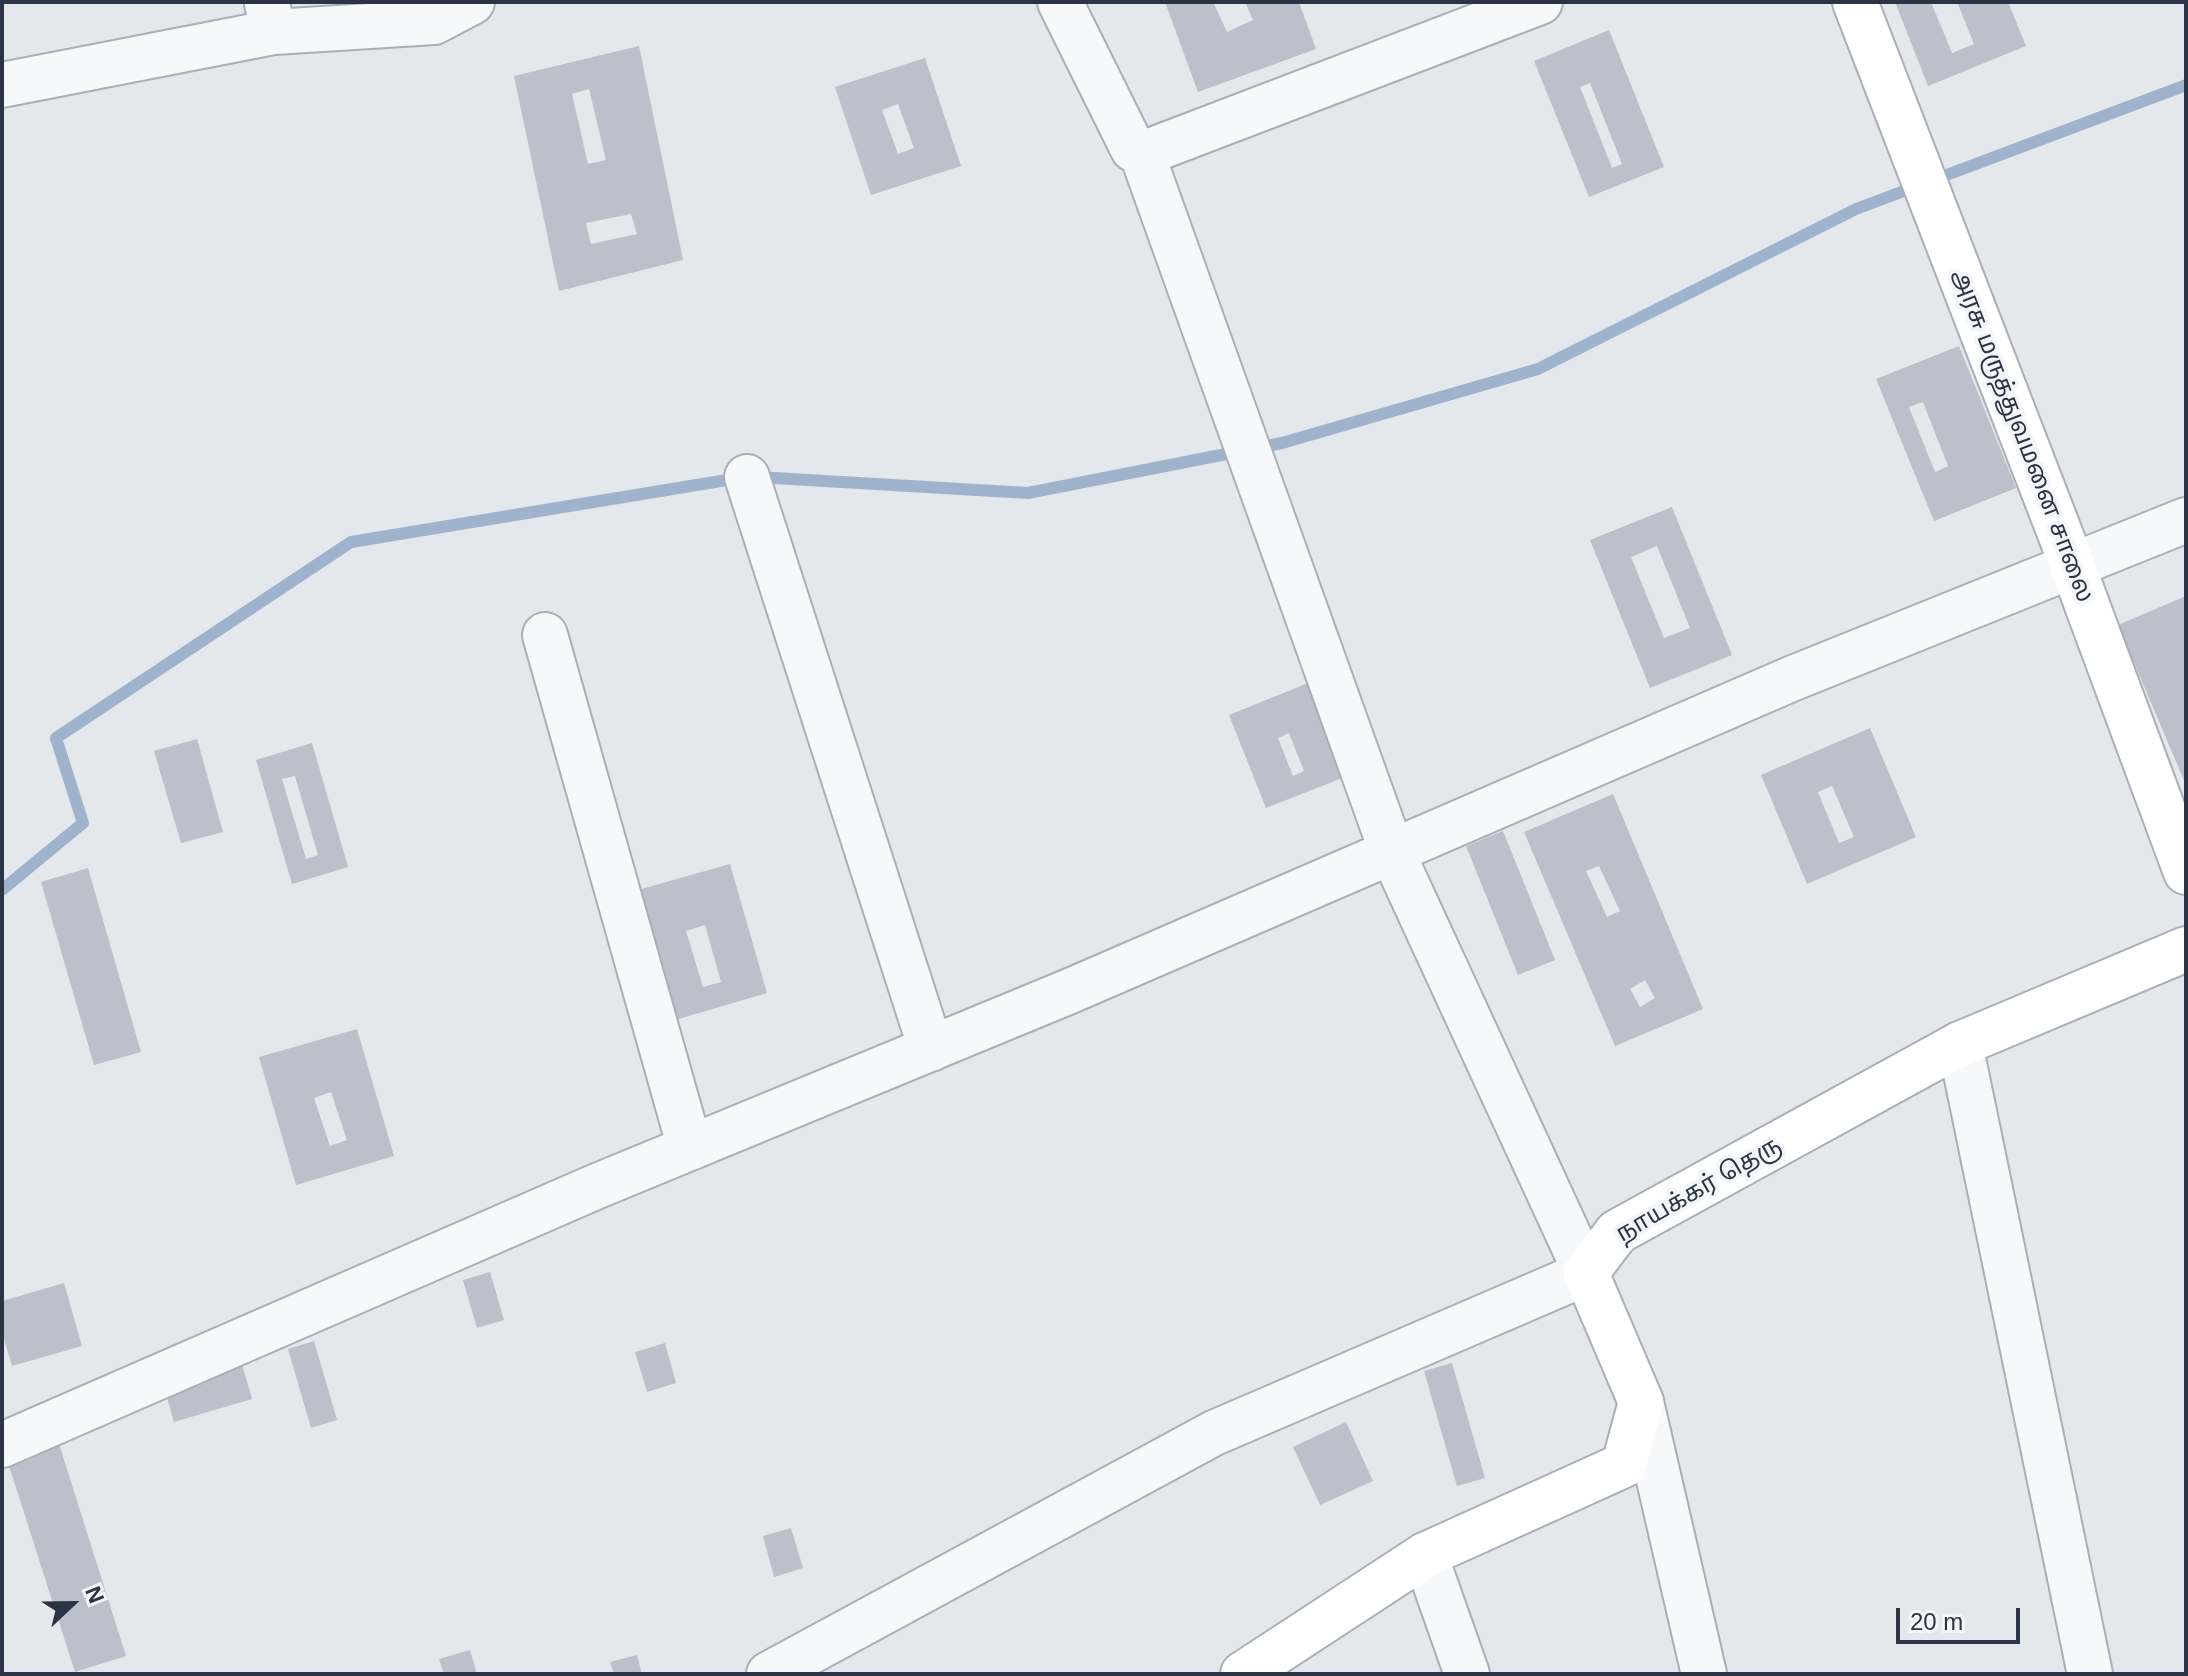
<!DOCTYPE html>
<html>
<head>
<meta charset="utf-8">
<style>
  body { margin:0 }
  #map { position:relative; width:2188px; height:1676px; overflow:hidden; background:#e4e7ec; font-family:Helvetica,sans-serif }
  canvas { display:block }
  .frame { position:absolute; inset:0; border:4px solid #2b3445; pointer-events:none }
  .north { position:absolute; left:32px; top:1564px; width:80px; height:80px; -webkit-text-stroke:6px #f4f6f9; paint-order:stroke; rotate:68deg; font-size:22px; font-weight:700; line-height:32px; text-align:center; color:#2b3445 }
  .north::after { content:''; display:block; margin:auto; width:28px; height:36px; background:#2b3445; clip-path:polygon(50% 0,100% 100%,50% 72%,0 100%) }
  .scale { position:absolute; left:1896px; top:1608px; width:124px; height:36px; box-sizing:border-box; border:4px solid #2b3445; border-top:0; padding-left:10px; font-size:24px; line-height:28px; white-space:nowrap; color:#2b3445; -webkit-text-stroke:6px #f4f6f9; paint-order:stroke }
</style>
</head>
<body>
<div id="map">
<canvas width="2188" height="1676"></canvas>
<div class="frame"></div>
<div class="north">N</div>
<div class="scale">20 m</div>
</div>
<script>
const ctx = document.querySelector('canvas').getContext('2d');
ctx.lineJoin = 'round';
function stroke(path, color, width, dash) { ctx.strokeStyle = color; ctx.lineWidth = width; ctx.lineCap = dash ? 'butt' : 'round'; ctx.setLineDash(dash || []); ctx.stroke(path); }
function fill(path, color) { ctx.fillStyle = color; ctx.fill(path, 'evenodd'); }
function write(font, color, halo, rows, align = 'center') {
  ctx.font = font + ' Helvetica,"Noto Sans Tamil",sans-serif'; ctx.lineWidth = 8; ctx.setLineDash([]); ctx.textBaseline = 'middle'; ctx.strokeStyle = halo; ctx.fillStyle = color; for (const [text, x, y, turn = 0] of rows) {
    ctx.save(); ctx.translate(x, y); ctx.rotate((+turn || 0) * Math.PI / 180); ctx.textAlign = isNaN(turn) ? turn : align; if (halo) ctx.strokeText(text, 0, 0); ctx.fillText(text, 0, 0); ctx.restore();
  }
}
stroke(new Path2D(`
  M757,477l271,16 254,-50 256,-74 318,-160 330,-124
  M2,890l81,-67 -27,-85 295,-196 388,-64`), '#9fb4cc', 12);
fill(new Path2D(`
  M1165,2h48l14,30 26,-12 -8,-18h54l17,47 -118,43z
  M1895,2h36l21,51 22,-9 -17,-42h51l18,44 -98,40z
  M1609,30l55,137 -75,30 -55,-136zM1590,83l32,81 -10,4 -32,-81z
  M639,46l44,214 -124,31 -45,-215zM589,89l17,71 -18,4 -16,-70zM631,214l6,20 -46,10 -5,-21z
  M925,58l36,108 -90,29 -36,-108zM898,104l16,44 -16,6 -16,-44z
  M1959,346l57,142 -82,33 -58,-142zM1923,402l25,64 -13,6 -26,-65z
  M1672,507l60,148 -82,33 -60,-148zM1657,546l33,82 -26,10 -33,-81z
  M2186,596v189l-68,-160z
  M1323,677l37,94 -94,37 -37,-93zM1289,733l15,38 -11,5 -15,-38z
  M1870,728l46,109 -109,47 -46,-109zM1832,786l22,51 -15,6 -21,-51z
  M197,739l26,93 -42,11 -27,-92z
  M312,743l36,124 -56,17 -36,-124zM295,776l23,79 -12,4 -24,-80z
  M1613,794l90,215 -88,37 -91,-214zM1599,866l21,45 -13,6 -21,-46zM1645,980l10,18 -15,9 -10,-18z
  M1503,831l52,129 -37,15 -52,-129z
  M730,864l37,129 -92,27 -37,-130zM705,925l16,57 -18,5 -17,-56z
  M88,868l53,184 -47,13 -53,-183z
  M357,1029l37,127 -98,29 -37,-128zM331,1092l16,48 -17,6 -16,-48z
  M490,1272l14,48 -27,8 -14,-48z
  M64,1283l18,63 -70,20 -10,-34v-31z
  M314,1341l23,79 -26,8 -23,-79z
  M665,1343l11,40 -29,9 -12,-40z
  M241,1361l11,38 -78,23 -11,-38z
  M1452,1363l33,115 -28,8 -33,-115z
  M1346,1422l27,59 -53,24 -27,-58z
  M54,1428l72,228 -51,16 -73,-228z
  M791,1528l12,40 -29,9 -11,-41z
  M470,1650l7,24h-33l-5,-15z
  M637,1655l5,19h-28l-4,-12z`), '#bbc0ca');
const street = new Path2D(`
  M1060,2l73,147 9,5 398,-152
  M267,4l7,28 160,-10 38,-20
  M2,85l272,-53
  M747,477l184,572
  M545,635l145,513
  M1960,1044l130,630
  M1641,1402l63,272
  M2,1445l593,-258 475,-196 721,-312 395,-159
  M1425,1555l42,119
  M769,1674l445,-241 372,-160 -194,-421 -250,-698`);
const secondary = new Path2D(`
  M1855,2l218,565 113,305
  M1243,1674l182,-119 199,-90 17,-63 -55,-129 31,-41 343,-188 226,-95`);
stroke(street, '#a9aeb7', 48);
stroke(secondary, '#a9aeb7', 48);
stroke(street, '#f7f8fa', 44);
stroke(secondary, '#fff', 44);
write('24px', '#2b3445', '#f4f6f9', [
  ["அரசு மருத்துவமனை சாலை",2022,436,69],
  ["நாயக்கர் தெரு",1699,1190,-30]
]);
</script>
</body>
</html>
